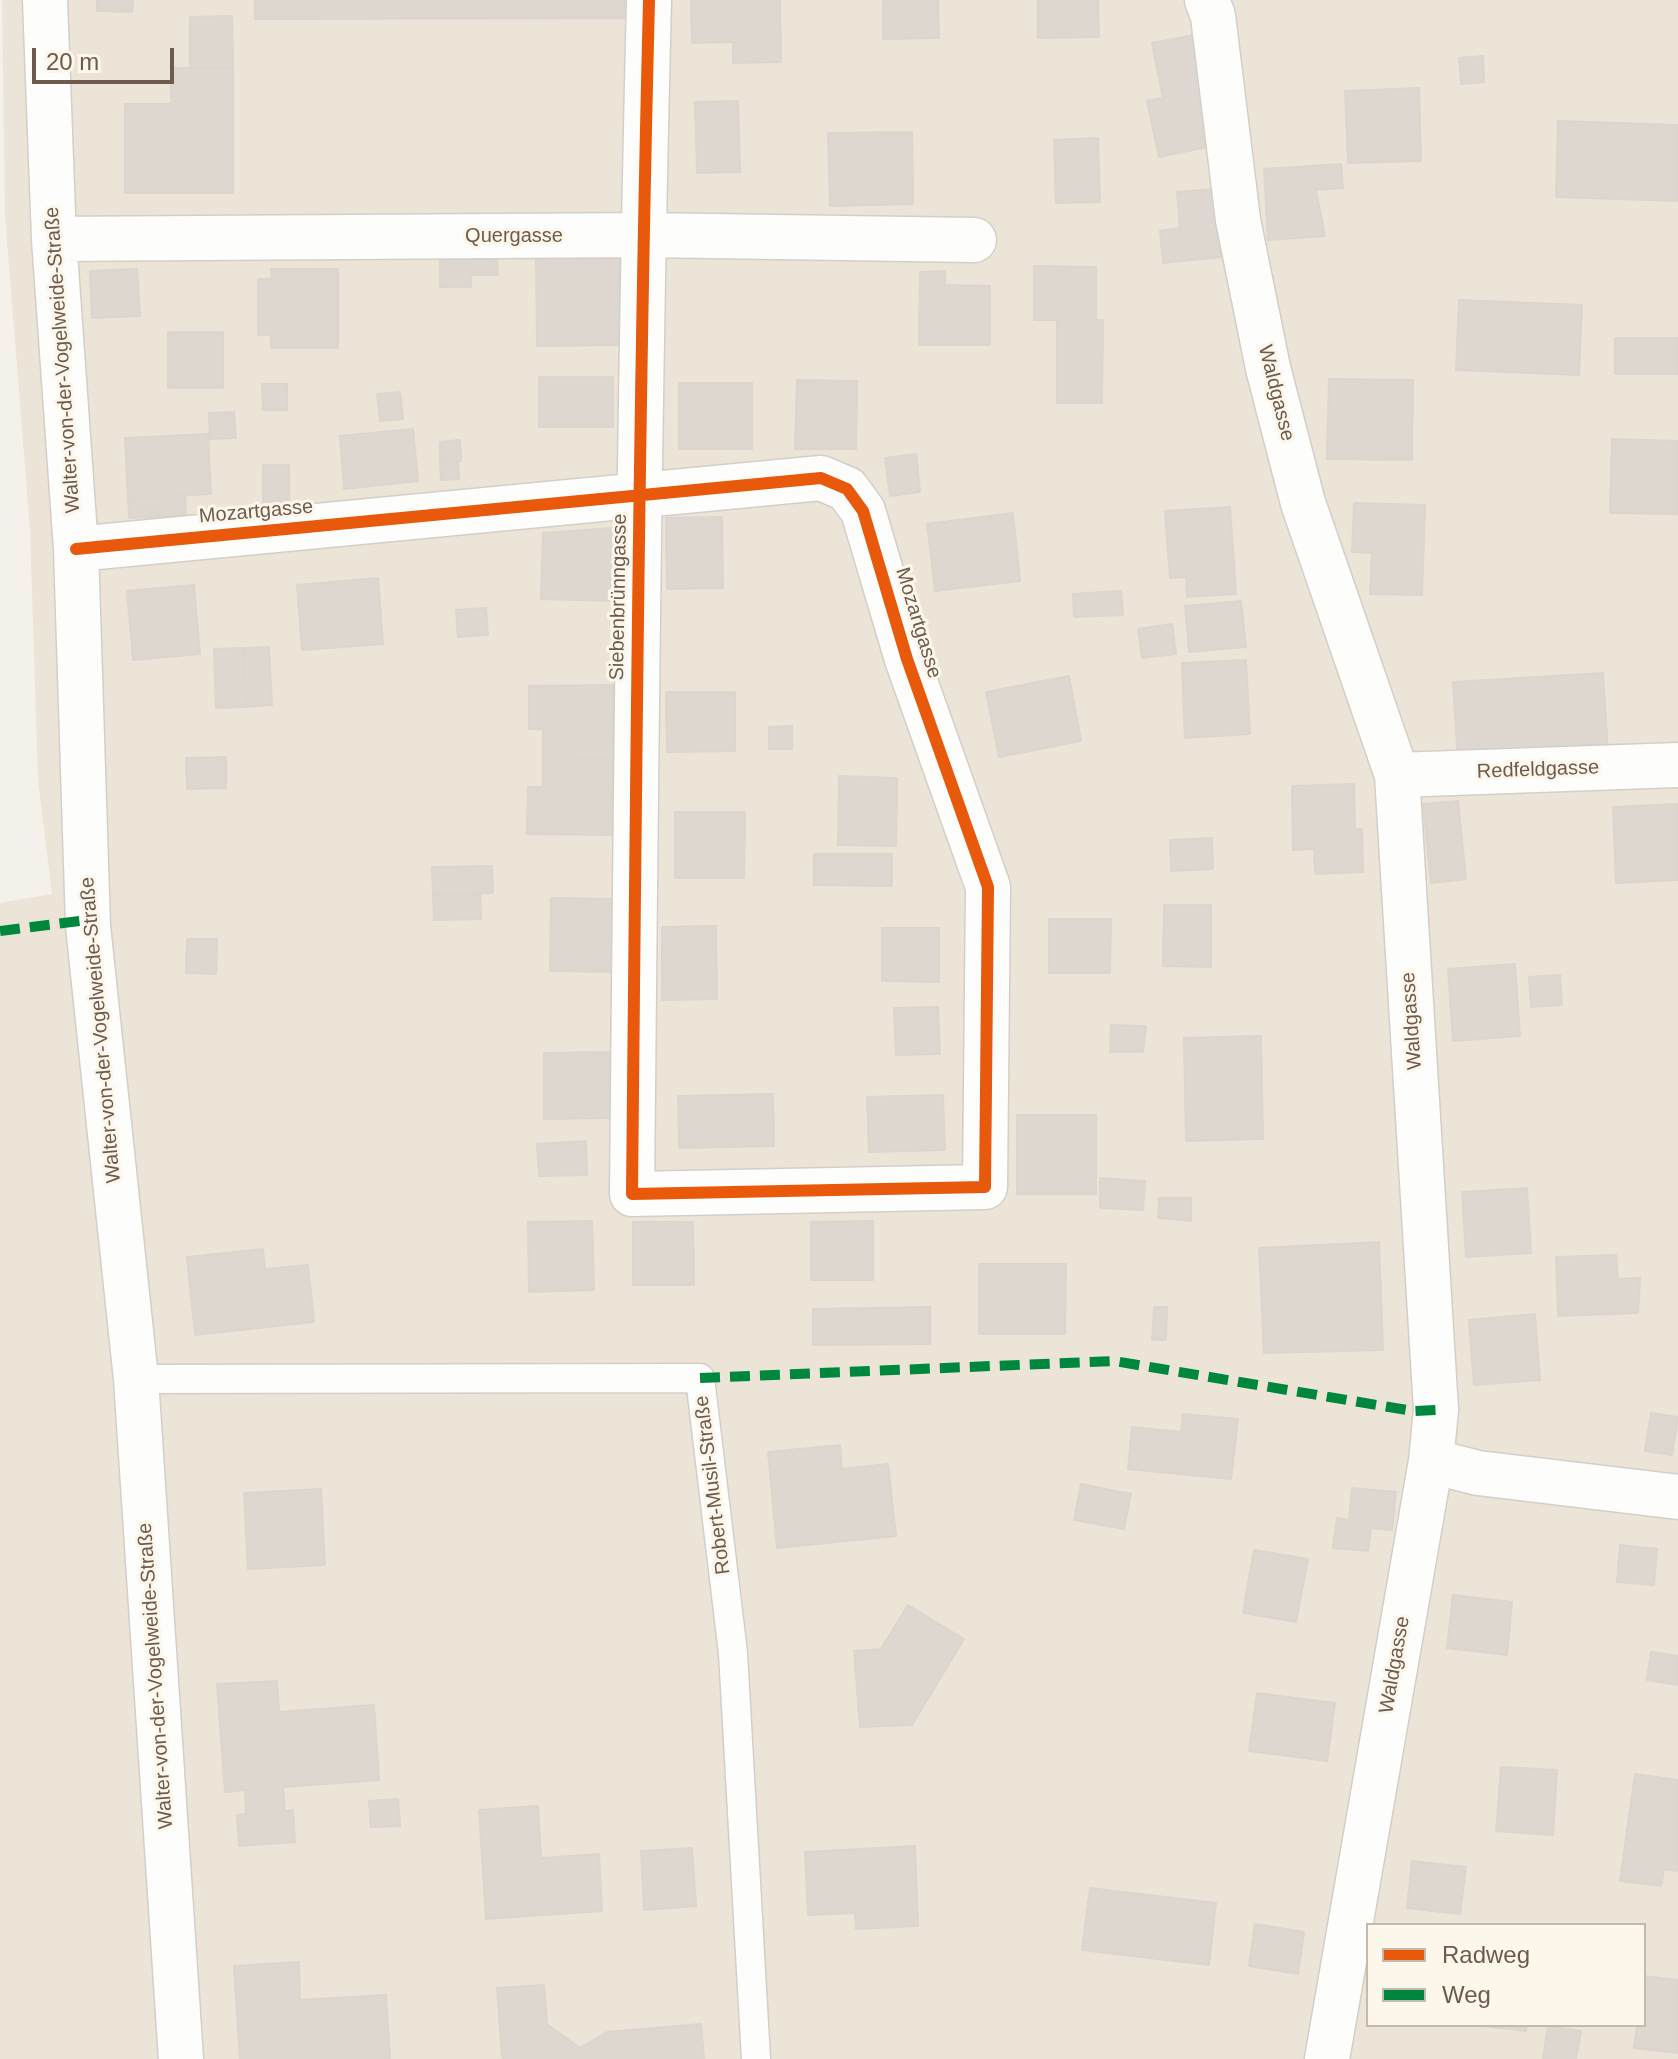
<!DOCTYPE html>
<html>
<head>
<meta charset="utf-8">
<style>
  body { margin:0 }
  #map { position:relative; width:1678px; height:2059px; overflow:hidden; background:#f4f1ea; font-family:Arial,sans-serif }
  canvas { display:block }
  .legend { position:absolute; left:1366px; top:1923px; width:280px; height:104px; box-sizing:border-box; background:#fdf7eb; border:2px solid #c4b9ac; margin:0; padding:10px 14px; list-style:none; font-size:24px; color:#6f5b4d }
  .legend li { display:flex; align-items:center; gap:16px; height:40px }
  .legend b { width:40px; border:2px solid #c4b9ac }
  .scale { position:absolute; left:32px; top:48px; width:142px; height:36px; box-sizing:border-box; border:4px solid #6f5b4d; border-top:0; padding-left:10px; font-size:24px; line-height:28px; white-space:nowrap; color:#6f5b4d; -webkit-text-stroke:6px #fdf7eb; paint-order:stroke }
</style>
</head>
<body>
<div id="map">
<canvas width="1678" height="2059"></canvas>
<ul class="legend">
<li><b style="height:10px;background:#e8590c"></b>Radweg</li>
<li><b style="height:10px;background:#00873e"></b>Weg</li>
</ul>
<div class="scale">20 m</div>
</div>
<script>
const ctx = document.querySelector('canvas').getContext('2d');
ctx.lineJoin = 'round';
function fill(path, color) { ctx.fillStyle = color; ctx.fill(path, 'evenodd'); }
function stroke(path, color, width, dash) { ctx.strokeStyle = color; ctx.lineWidth = width; ctx.lineCap = dash ? 'butt' : 'round'; ctx.setLineDash(dash || []); ctx.stroke(path); }
function write(font, color, halo, rows, align = 'center') {
  ctx.font = font + ' Arial,sans-serif'; ctx.lineWidth = 6; ctx.setLineDash([]); ctx.textBaseline = 'middle'; ctx.strokeStyle = halo; ctx.fillStyle = color; for (const [text, x, y, turn = 0] of rows) {
    ctx.save(); ctx.translate(x, y); ctx.rotate((+turn || 0) * Math.PI / 180); ctx.textAlign = isNaN(turn) ? turn : align; if (halo) ctx.strokeText(text, 0, 0); ctx.fillText(text, 0, 0); ctx.restore();
  }
}
fill(new Path2D(`
  M2,0h1676v2059h-1678v-1156l52,-9 -14,-113 -8,-251 -25,-314zM1368,1925h276v100h-276z`), '#ede4d8');
const building = new Path2D(`
  M97,0h36l-1,12 -35,-1z
  M255,0h369v18l-369,1z
  M691,0h89l1,62 -48,1v-21l-41,1z
  M883,0h55l1,38 -56,1z
  M1038,0h60l1,37 -61,1z
  M232,16l1,52h-43v-51z
  M1195,35l22,110 -58,12 -12,-56 16,-3 -11,-55z
  M1483,56l1,26 -23,2 -2,-26z
  M171,68h62v125h-108v-89h46z
  M1419,88l2,73 -73,2 -3,-72z
  M738,101l2,71 -43,1 -2,-71z
  M1558,121l120,4v76l-122,-4z
  M912,132l1,72 -83,2 -2,-73z
  M1098,138l2,64 -44,1 -2,-63z
  M1341,164l2,24 -27,2 9,46 -57,4 -4,-71z
  M1216,189l6,68 -59,6 -3,-32 20,-3 -3,-36z
  M619,256l2,89 -84,1 -1,-89z
  M497,257l1,18h-27v12h-31v-29z
  M1034,266l62,1v53h-62z
  M137,269l3,47 -48,2 -2,-47z
  M271,269h67v79h-67v-13h-13v-56h14z
  M945,271v14l45,1v59h-71l1,-73z
  M1459,300l123,5 -3,70 -123,-5z
  M1057,320h46l-1,83h-45z
  M168,332h55v56h-55z
  M1615,338h63v36h-63z
  M539,377h74v50h-74z
  M1329,379l84,1 -1,80 -85,-1z
  M797,380l60,1 -1,68h-61z
  M679,383h73v66h-73z
  M262,384h25v26h-24z
  M400,392l3,27 -23,2 -3,-27z
  M234,412l2,26 -26,1 -1,-26z
  M413,429l5,52 -74,8 -4,-53z
  M208,434l3,60 -83,4 -3,-60z
  M1612,439l66,2v73l-68,-1z
  M460,440l1,21 -21,1v-20z
  M916,454l4,38 -30,4 -5,-38z
  M458,461l1,18 -18,1 -1,-18z
  M263,465h26v40h-26z
  M185,495l1,20 -57,3 -1,-20z
  M1354,503l71,2 -3,90 -52,-1 2,-41 -20,-1z
  M1230,507l6,87 -49,3 -1,-20 -16,1 -5,-67z
  M1013,513l7,68 -85,10 -8,-67z
  M722,517l1,71 -56,1 -1,-71z
  M614,528l-2,73 -71,-2 2,-66z
  M378,578l5,66 -81,6 -5,-65z
  M194,585l6,69 -67,6 -6,-69z
  M1121,591l2,24 -49,2 -1,-23z
  M1241,601l5,46 -57,5 -4,-46z
  M486,608l2,27 -30,2 -2,-27z
  M1172,624l4,30 -34,4 -4,-29z
  M269,647l3,58 -26,2 -2,-59z
  M244,648l2,59 -30,1 -2,-59z
  M1246,660l4,74 -65,4 -3,-75z
  M1603,673l5,80 -150,9 -5,-80z
  M1069,676l12,65 -82,16 -13,-65z
  M613,685v74l-70,1v-31h-14v-43z
  M666,692h69v59l-68,1z
  M792,726v23h-23v-22z
  M226,757v31l-39,1 -1,-31z
  M613,759l-1,76 -85,-1 1,-47h15v-27z
  M839,776l58,2 -1,68 -58,-1z
  M1354,784l1,45h7l1,43 -48,2 -1,-25 -21,1 -1,-64z
  M1458,801l8,78 -35,4 -8,-79z
  M1678,804v76l-62,3 -3,-76z
  M675,812h70l-1,66h-69z
  M1212,838l1,31 -42,2 -1,-31z
  M814,854h78v32l-78,-1z
  M492,866l1,27 -60,2 -1,-28z
  M480,894l1,25 -47,1 -1,-25z
  M551,898l62,1v73l-63,-1z
  M1164,905h47v62l-48,-1z
  M1049,919h62l-1,54h-61z
  M716,926l1,73 -55,1v-73z
  M882,928h57v54l-57,-1z
  M187,939h30l-1,35 -30,-1z
  M1515,964l5,72 -67,5 -5,-72z
  M1560,975l2,30 -31,2 -2,-30z
  M938,1007l2,47 -44,1 -2,-47z
  M1111,1025l35,1 -3,26h-33z
  M1261,1036l2,103 -77,2 -2,-103z
  M612,1052v66l-68,1v-66z
  M773,1094l1,52 -95,2 -1,-52z
  M943,1095l2,55 -76,2 -2,-55z
  M1017,1115h79v79h-79z
  M586,1141l1,34 -48,1 -2,-32z
  M1100,1178l45,3 -2,29 -43,-2z
  M1527,1188l4,65 -65,4 -4,-65z
  M1159,1198h32v23l-33,-3z
  M592,1221l2,69 -65,2 -1,-70z
  M873,1221v59h-62v-58z
  M633,1222h60l1,63h-61z
  M1379,1242l4,108 -119,3 -5,-105z
  M263,1249l2,20 43,-4 6,57 -119,13 -8,-78z
  M1616,1255l2,24 22,-1 -2,35 -80,3 -2,-59z
  M979,1264h87l-1,70h-86z
  M930,1307v37l-117,1v-36z
  M1154,1307h13l-1,33h-14z
  M1535,1314l5,66 -66,5 -5,-65z
  M1651,1413l27,4 -6,38 -27,-4z
  M1183,1414l55,5 -7,60 -103,-10 4,-42 49,5z
  M840,1445l2,24 46,-5 8,72 -119,12 -9,-96z
  M1081,1484l50,10 -7,35 -50,-9z
  M1352,1488l44,4 -4,38 -21,-2 -3,23 -35,-3 4,-30 12,2z
  M321,1489l4,76 -77,4 -4,-76z
  M1620,1545l37,4 -3,36 -37,-3z
  M1254,1550l54,9 -12,63 -53,-9z
  M1453,1595l59,7 -5,53 -60,-7z
  M908,1605l56,34 -52,86 -52,2 -6,-76 27,-2z
  M1651,1652l27,4v29l-31,-5z
  M277,1681l2,31 95,-7 5,75 -96,7 2,24 8,-1 2,32 -56,4 -2,-31 9,-1 -1,-24 -20,2 -8,-108z
  M1257,1693l78,10 -8,58 -78,-10z
  M1501,1767l56,3 -4,65 -57,-4z
  M1635,1774l43,6v91l-14,-2 -3,17 -41,-5z
  M398,1799l2,27 -29,1 -2,-26z
  M538,1806l3,52 58,-4 3,57 -116,8 -7,-109z
  M915,1846l3,80 -62,3 -1,-16 -47,2 -3,-63z
  M692,1848l4,58 -52,4 -3,-59z
  M1412,1861l54,6 -6,47 -53,-6z
  M1090,1888l126,15 -7,62 -127,-15z
  M1255,1924l49,8 -6,42 -49,-8z
  M299,1962l1,38 86,-5 4,64h-150l-6,-93z
  M1644,1976l34,4v73l-44,-5 3,-23h7z
  M544,1985l3,39 33,24 27,-16 94,-8 3,35h-200l-2,-2 -5,-69z
  M1475,2025h52l-1,6z
  M1548,2026l33,5 -5,28 -33,-1z`);
fill(building, '#ded7d0');
stroke(building, '#dcd5cd', 2);
const lane = new Path2D(`
  M136,1379l564,-1 33,275 23,406`);
const street = new Path2D(`
  M45,0l9,239 22,310 12,377 48,453 45,680
  M1207,0l6,16 25,204 30,148 35,135 94,272 39,635 -5,51 -104,598
  M54,239l590,-4 330,5
  M76,549l745,-71 26,11 16,22 44,148 81,228 -3,300 -353,7c4,-398 7,-796 17,-1194
  M1397,775l281,-10
  M1431,1461l47,12 200,24`);
stroke(lane, '#d3cec8', 31);
stroke(street, '#d3cec8', 47);
stroke(lane, '#fdfdfc', 28);
stroke(street, '#fdfdfc', 44);
stroke(new Path2D(`
  M0,931l87,-11
  M700,1378l414,-17 299,50 23,-1`), '#00873e', 10, [20, 10]);
stroke(new Path2D(`
  M76,549l745,-71 26,11 16,22 44,148 81,228 -3,300 -353,7c4,-398 7,-796 17,-1194`), '#e8590c', 12);
write('20px', '#6f5b4d', '#fdf7eb', [
  ["Quergasse",514,236],
  ["Walter-von-der-Vogelweide-Straße",63,360,-94],
  ["Waldgasse",1276,393,76],
  ["Mozartgasse",256,512,-5],
  ["Siebenbrünngasse",619,597,-89],
  ["Mozartgasse",918,623,73],
  ["Redfeldgasse",1538,770,-2],
  ["Waldgasse",1412,1021,-94],
  ["Walter-von-der-Vogelweide-Straße",101,1030,-95],
  ["Robert-Musil-Straße",713,1485,-97],
  ["Waldgasse",1395,1665,-80],
  ["Walter-von-der-Vogelweide-Straße",156,1676,-94]
]);
</script>
</body>
</html>
